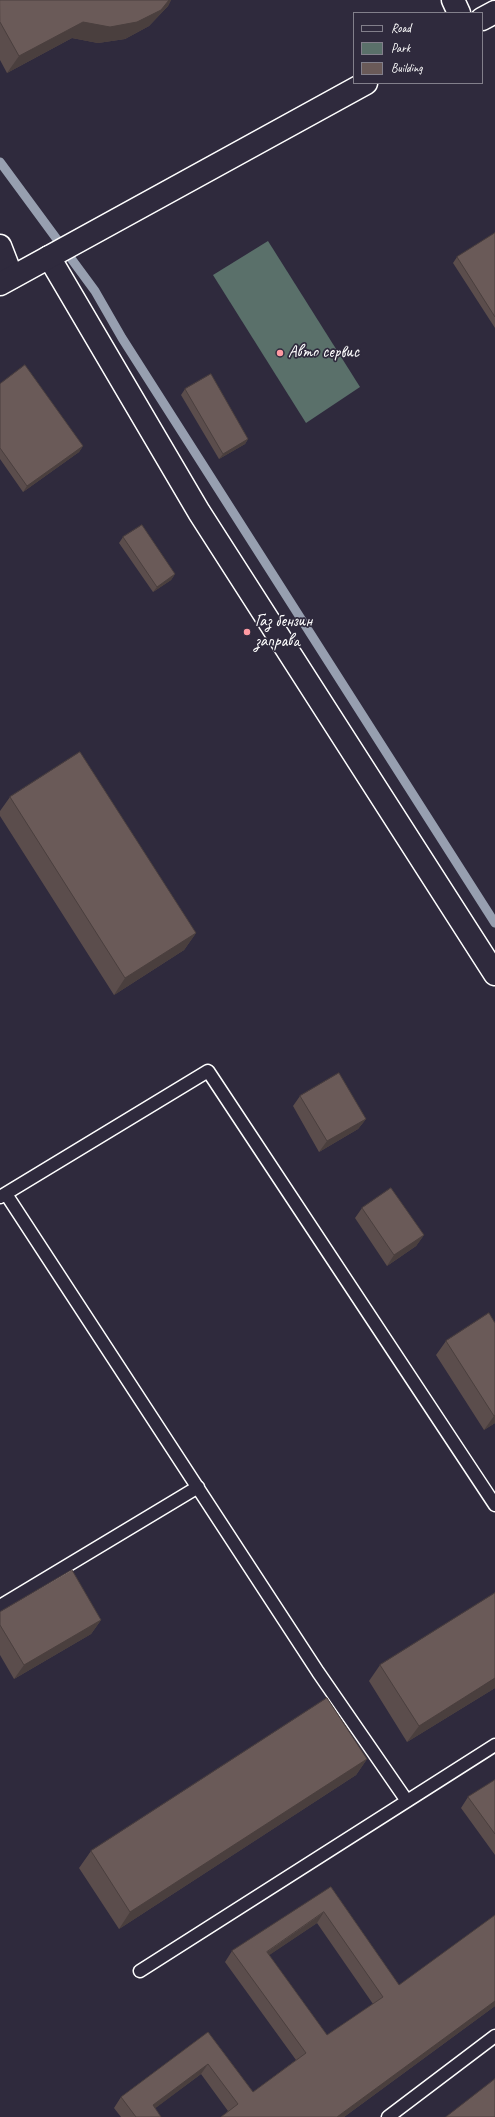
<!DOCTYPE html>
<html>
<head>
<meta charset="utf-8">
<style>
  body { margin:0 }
  #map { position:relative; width:495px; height:2117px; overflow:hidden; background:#2f2a3d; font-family:Caveat,sans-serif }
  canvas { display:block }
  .legend { position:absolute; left:353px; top:12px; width:130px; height:72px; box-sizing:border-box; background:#2f2a3d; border:1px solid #827f8b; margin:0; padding:5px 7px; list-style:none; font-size:12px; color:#fff }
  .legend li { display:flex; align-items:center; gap:8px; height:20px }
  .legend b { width:20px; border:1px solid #827f8b }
</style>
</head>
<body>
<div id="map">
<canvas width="495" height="2117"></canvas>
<ul class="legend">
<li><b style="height:5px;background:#2f2a3d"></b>Road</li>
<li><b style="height:11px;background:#5a706a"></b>Park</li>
<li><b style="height:11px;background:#6a5a58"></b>Building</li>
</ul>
</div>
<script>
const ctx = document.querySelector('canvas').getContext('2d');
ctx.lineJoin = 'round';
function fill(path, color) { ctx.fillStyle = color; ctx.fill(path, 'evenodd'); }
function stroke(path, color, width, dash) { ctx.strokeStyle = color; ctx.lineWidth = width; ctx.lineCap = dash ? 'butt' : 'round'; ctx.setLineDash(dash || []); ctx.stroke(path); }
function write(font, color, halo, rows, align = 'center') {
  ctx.font = font + ' Caveat,sans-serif'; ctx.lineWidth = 3.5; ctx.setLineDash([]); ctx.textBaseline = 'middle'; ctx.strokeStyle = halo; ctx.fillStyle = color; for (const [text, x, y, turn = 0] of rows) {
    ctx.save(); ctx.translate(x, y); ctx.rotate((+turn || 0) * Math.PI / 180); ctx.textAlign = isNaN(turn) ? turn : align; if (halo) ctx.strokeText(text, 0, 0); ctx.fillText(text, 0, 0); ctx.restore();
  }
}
fill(new Path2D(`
  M268,241l92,146 -54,36 -93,-148z`), '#5a706a');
stroke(new Path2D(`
  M0,162l95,129 27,47 373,585`), '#979fb0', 9);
const service = new Path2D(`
  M6,1194l312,478 89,129
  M0,1197l208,-126 287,434
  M0,1606l198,-119
  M140,1971l355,-226
  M388,2117l107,-81`);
const minor = new Path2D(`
  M453,0l6,13
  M0,246l12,31
  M49,257l150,255 296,462`);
const secondary = new Path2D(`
  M482,19l13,-7
  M0,284l366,-201`);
stroke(service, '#fff', 15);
stroke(minor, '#fff', 25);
stroke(secondary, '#fff', 25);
stroke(service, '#2f2a3d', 12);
stroke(minor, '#2f2a3d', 22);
stroke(secondary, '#2f2a3d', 22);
fill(new Path2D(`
  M0,0h171l-3,6 -19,20 -24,13 -27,4 -26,-5 -65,35 -7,-13z
  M495,233v95l-42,-65 4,-6z
  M0,384l83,62 -4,6 -56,40 -23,-33z
  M185,389l63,50 -3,5 -26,15 -38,-64z
  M123,537l52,37 -4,6 -18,12 -34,-49z
  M10,797l186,136 -12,17 -70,45 -114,-179v-5z
  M300,1096l66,23 -8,10 -39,23 -26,-46z
  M362,1208l62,27 -8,11 -29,20 -32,-48z
  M495,1323v100l-11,7 -48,-75 10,-14z
  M0,1612l101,8 -10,14 -77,45 -14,-24z
  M380,1665l115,23 -88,54 -38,-61z
  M367,1759l-11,16 -237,154 -40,-61 12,-17z
  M495,1780v75l-34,-47 7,-11z
  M331,1887l68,98 96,21 -151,111h-123l7,-6 -27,-37 -46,34 6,9h-40l-7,-9 7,-11 87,-65 45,60 43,-32 -71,-98 7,-11zM317,1923l56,81 -46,31 -58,-80z`), '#5b4d4c');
fill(new Path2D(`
  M169,0h2l-3,6 -19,20 -24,13 -27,4 -26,-5 -65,35 12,-17 64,-34z
  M248,439l-3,5 -26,15 4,-5z
  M83,446l-4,6 -56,40 4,-6z
  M175,574l-4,6 -18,12 4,-5z
  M196,933l-12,17 -70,45 11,-17z
  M366,1119l-8,10 -39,23 8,-11z
  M424,1235l-8,11 -29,20 7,-11z
  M495,1415v8l-11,7 10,-14z
  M101,1620l-10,14 -77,45 10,-14z
  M495,1678v10l-88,54 12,-16z
  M367,1759l-11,16 -237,154 11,-17z
  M324,1912l-7,11 -58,39 8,-10z
  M495,2001v5l-151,111h-7z
  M208,2064l-7,10 -56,42 8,-11z`), '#4a3f3e');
const building = new Path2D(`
  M0,0h169l-8,10 -24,12 -27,5 -27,-5 -64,34 -19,-34z
  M495,233v84l-38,-60z
  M25,365l58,81 -56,40 -27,-38v-64z
  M211,374l37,65 -25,15 -38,-65z
  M142,525l33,49 -18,13 -34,-50z
  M80,752l116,181 -71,45 -115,-181z
  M339,1073l27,46 -39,22 -27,-45z
  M391,1188l33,47 -30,20 -32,-47z
  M489,1313l6,10v92l-1,1 -48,-75z
  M72,1570l29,50 -77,45 -24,-40v-13z
  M495,1593v85l-76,48 -39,-61z
  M327,1698l40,61 -237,153 -39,-61z
  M495,1780v54l-27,-37z
  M331,1887l68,98 96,-70v86l-158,116h-116l17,-13 -30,-40 -55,41 8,12h-25l-15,-20 87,-65 45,60 53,-39 -74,-102zM324,1912l59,85 -56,38 -60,-83z
  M495,2079v38h-49z`);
fill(building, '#6a5a58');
stroke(building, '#4a3f3e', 1);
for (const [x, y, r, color] of [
  [280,353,4,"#ff9aa2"],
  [247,632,4,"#ff9aa2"]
]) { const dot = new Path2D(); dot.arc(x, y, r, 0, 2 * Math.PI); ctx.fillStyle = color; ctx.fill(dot); stroke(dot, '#2f2a3d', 1.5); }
write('17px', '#fff', '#2f2a3d', [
  ["Авто сервис",288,353],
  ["Газ бензин",255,622],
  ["заправа",255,642]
], 'left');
</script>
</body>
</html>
